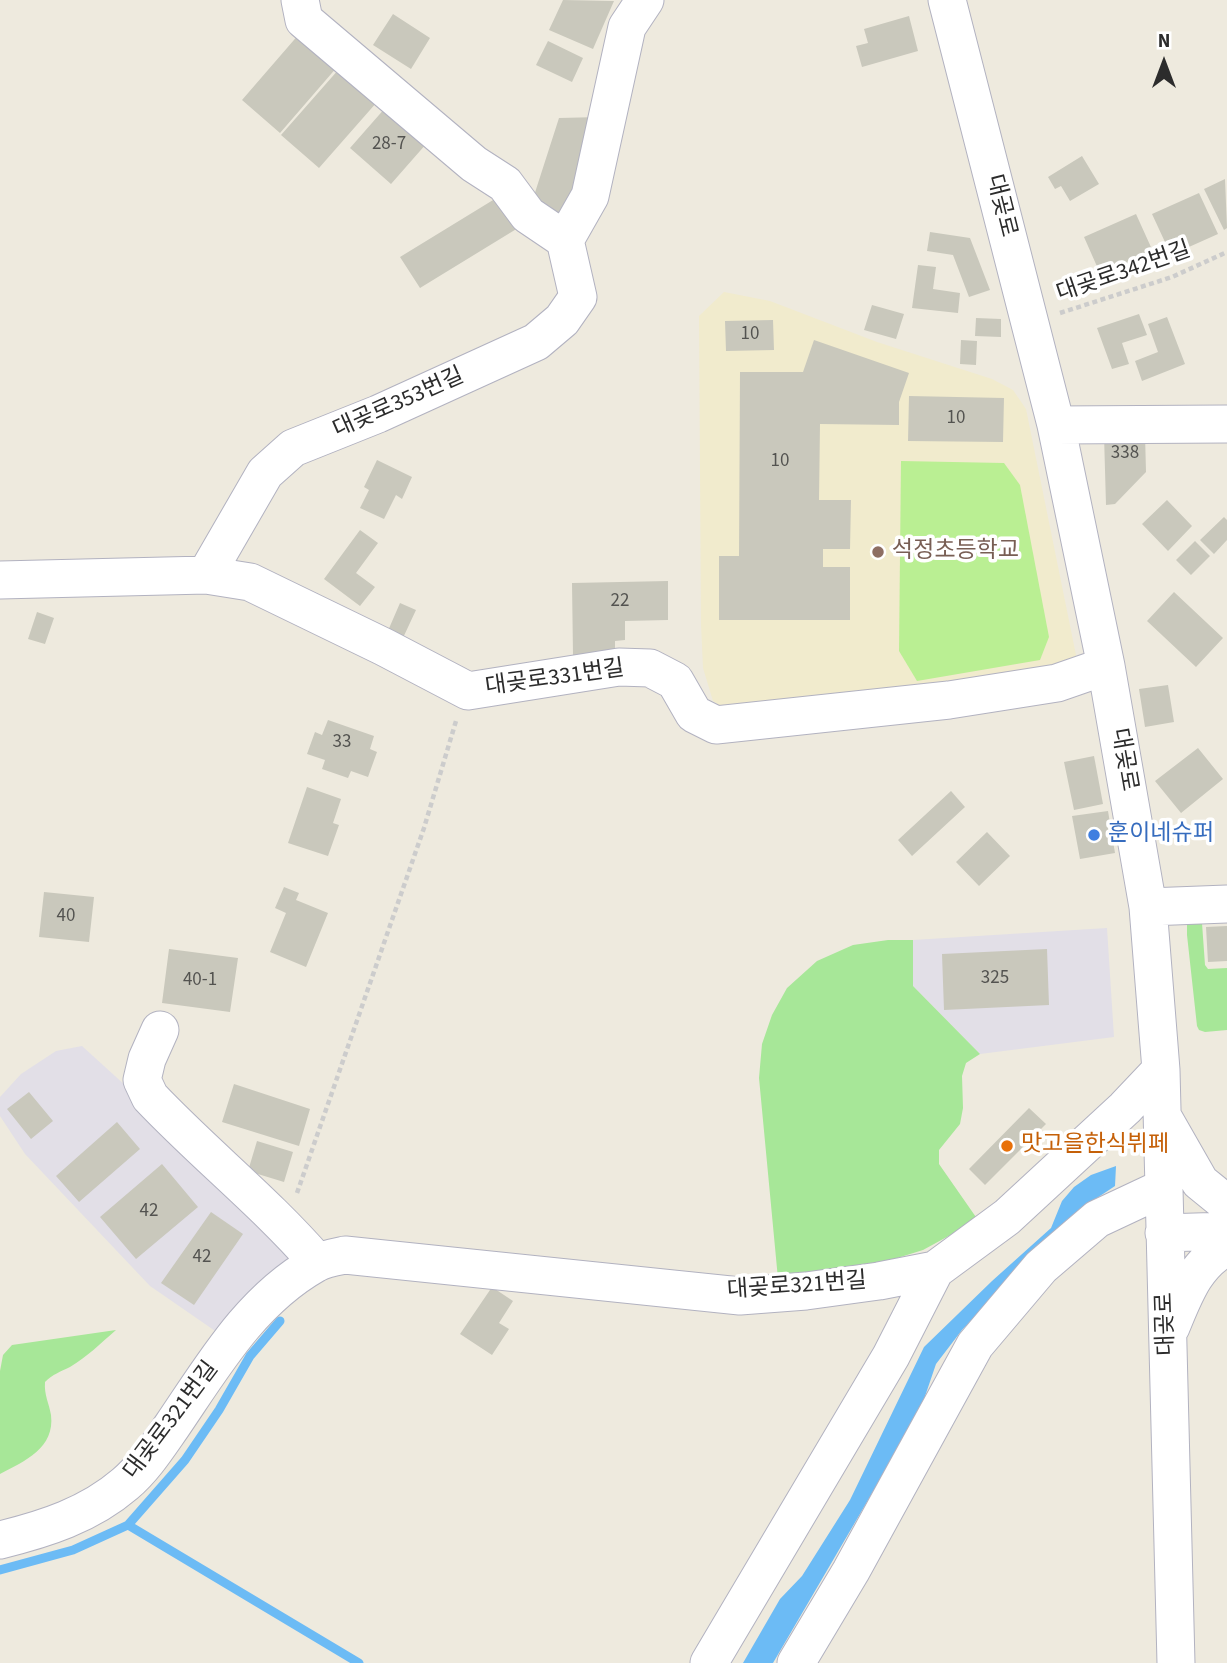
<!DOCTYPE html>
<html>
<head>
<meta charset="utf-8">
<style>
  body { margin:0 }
  #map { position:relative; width:1227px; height:1663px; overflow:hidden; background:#eeeade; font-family:"Source Sans 3",sans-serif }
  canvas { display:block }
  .north { position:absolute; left:1129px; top:28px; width:70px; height:70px; -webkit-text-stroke:5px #fff; paint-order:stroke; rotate:0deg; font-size:19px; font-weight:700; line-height:28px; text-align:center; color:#2c2c2c }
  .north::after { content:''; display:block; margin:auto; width:24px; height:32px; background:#2c2c2c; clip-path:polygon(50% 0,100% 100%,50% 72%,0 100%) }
</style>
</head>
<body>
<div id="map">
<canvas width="1227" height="1663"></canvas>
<div class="north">N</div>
</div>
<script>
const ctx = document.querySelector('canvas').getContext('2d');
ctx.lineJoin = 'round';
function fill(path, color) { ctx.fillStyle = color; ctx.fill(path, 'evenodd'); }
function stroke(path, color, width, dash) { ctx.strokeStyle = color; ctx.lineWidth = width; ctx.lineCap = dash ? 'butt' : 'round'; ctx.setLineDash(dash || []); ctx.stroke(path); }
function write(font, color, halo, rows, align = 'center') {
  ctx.font = font + ' "Source Sans 3","Noto Sans KR",sans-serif'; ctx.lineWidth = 7; ctx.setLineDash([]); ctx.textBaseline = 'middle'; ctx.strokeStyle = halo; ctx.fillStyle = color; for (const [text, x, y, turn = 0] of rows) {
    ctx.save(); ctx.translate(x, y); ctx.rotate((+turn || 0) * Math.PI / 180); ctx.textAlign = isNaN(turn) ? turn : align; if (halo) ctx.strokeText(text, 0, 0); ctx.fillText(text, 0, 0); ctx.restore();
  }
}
fill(new Path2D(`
  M1107,928l7,109 -134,17 -68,-69 1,-45z
  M82,1046l44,40 171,177 -76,72 -71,-49 -125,-132 -25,-38v-19l21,-23 35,-23z`), '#e2dfe7');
fill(new Path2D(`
  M724,292l46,9 107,41 115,37 21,11 13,19 51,251 -25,9 -326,41 -13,-9 -10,-33 -2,-43 -2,-309z`), '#f1ebcd');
fill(new Path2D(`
  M1189,920l13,3 3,42 3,4 19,-1v62l-22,2 -6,-2 -2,-4 -10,-91v-11z
  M888,940h25v46l67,68 -14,9 -4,13 1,32 -3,16 -21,26v14l39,56 -55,30 -45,14 -100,15 -19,-201 3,-34 10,-29 15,-27 30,-27 36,-16z
  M116,1330c-15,13 -29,27 -46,37 -10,5 -17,7 -25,15 -1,13 4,21 6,33 4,33 -26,46 -51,59v-103l3,-16 9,-10z`), '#a7e798');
fill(new Path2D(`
  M901,461l103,2 16,22 29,152 -9,23 -123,21 -18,-30z`), '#baef93');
fill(new Path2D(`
  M1116,1166l-1,20 -33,22 -46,45 -74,77 -26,34 -16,47 -147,252h-30l37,-64 22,-23 48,-76 74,-153 68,-66 59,-53 11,-27 12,-14 17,-12z`), '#6cbbf5');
stroke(new Path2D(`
  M128,1525l57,-65 34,-50 31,-54 30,-35
  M0,1570l73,-20 55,-25 231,138`), '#6cbbf5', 9);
fill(new Path2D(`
  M563,0l51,1 -21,48 -44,-19z
  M393,14l37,24 -19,31 -38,-24z
  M909,16l9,35 -56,16 -6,-21 12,-3 -4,-14z
  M300,33l38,33 -58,67 -38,-33z
  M548,41l35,17 -11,24 -36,-17z
  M339,69l38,33 -58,66 -38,-33z
  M386,107l41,36 -36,41 -41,-36z
  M600,117l-33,100 -36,-12 28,-87z
  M1082,156l17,28 -29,17 -9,-15 -6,3 -7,-12z
  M1225,179l2,49 -3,2 -20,-41z
  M1199,193l19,41 -47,21 -19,-41z
  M498,197l20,31 -98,60 -20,-31z
  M1136,214l19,42 -52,24 -19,-43z
  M930,232l40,6 20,52 -21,7 -16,-42 -26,-4z
  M918,265l18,2 -3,22 27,4 -2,20 -46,-5z
  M872,305l32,9 -8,25 -32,-9z
  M1139,314l8,21 -25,8 7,21 -17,5 -15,-41z
  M1167,317l18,47 -43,17 -7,-20 23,-9 -10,-28z
  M976,318l25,1v18l-26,-1z
  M773,320l1,30 -48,1 -1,-30z
  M814,340l95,33 -10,29v23l-79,-1 -1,76h32l-1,49h-27v18h27v53h-131v-64h20l1,-184h63z
  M961,340l16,1 -1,24 -16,-1z
  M909,396l95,2 -1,44 -95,-1z
  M1145,434l1,38 -31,32 -9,1 -2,-70z
  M377,460l35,17 -10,22 -6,-4 -12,24 -24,-11 9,-18 -5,-3z
  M1167,500l25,26 -24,25 -26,-27z
  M1224,517l3,3v20l-13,14 -14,-14z
  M360,530l18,13 -22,30 19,14 -15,19 -36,-27z
  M1195,541l15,15 -19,19 -15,-15z
  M668,581v39l-43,1v19l-10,1v14h-42l-1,-72z
  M1174,592l49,46 -27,29 -49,-46z
  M400,603l16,7 -14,30 -15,-7z
  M37,612l17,6 -9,26 -17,-5z
  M1168,685l6,37 -29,5 -6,-38z
  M328,720l46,16 -4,13 7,3 -9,25 -17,-6 -3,7 -26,-9 3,-9 -18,-6 8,-22 7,3z
  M1198,748l25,31 -42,34 -26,-32z
  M1094,756l9,48 -29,6 -10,-48z
  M307,787l34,12 -8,24 6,2 -11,31 -40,-13z
  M951,791l14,16 -53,49 -14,-16z
  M1108,811l7,42 -35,6 -8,-43z
  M987,832l23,24 -31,30 -23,-24z
  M284,887l15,6 -3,7 32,13 -22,54 -36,-15 16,-39 -11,-5z
  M44,892l50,5 -5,45 -50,-5z
  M1227,926v35l-19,1 -2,-35z
  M169,949l69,9 -8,54 -68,-9z
  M1047,949l2,56 -105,5 -2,-56z
  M234,1084l76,25 -11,37 -77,-24z
  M29,1092l24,29 -22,18 -24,-30z
  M1029,1108l17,16 -61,61 -16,-16z
  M117,1122l23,27 -61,53 -23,-26z
  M257,1141l36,11 -9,30 -36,-11z
  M162,1164l36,43 -62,52 -36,-42z
  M211,1212l32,22 -49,71 -33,-22z
  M492,1287l21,14 -14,22 10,6 -17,26 -32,-21z`), '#c9c8bc');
const minor = new Path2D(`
  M300,0l4,20 170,144 31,20 23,31 37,25
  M947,0l109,425 50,241 42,241 13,163 15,593
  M1056,425l171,-1
  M206,575l59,-102 28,-25 85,-34 158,-72 26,-22 16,-23 -13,-57 25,-44 37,-169 18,-27
  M0,580l206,-5 44,7 134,65 84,44 151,-24 31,1 25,13 19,33 22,11 233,-25 108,-17 49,-17
  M1148,907l79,-3
  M160,1030l-13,29 -5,21 8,17c54,57 116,106 167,165
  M1164,1119l36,63 27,22
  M1164,1233l63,-2
  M1171,1327c13,-31 24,-64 56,-80
  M0,1540c45,-11 89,-25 125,-56 19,-16 33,-38 47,-58 41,-60 78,-125 143,-162 8,-5 20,-7 30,-9l395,41 66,-5 73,-10 56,-11 72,-53 118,-109 36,-38
  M709,1663l182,-307 44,-86
  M796,1663l55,-92 124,-226 66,-78 56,-48 66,-31`);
stroke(minor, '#b2b2c0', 39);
stroke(new Path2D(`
  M1060,313l112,-36 55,-25
  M297,1193l127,-365 32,-107`), '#ccc', 4.5, [5, 3.5]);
stroke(minor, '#fff', 37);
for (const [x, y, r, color] of [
  [878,552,7,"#8d6e63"],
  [1094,835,7,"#3f7fe0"],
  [1007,1146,7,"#e8710a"]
]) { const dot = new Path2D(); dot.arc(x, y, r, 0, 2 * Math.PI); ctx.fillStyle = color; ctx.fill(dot); stroke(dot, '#fff', 2.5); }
write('19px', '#535350', null, [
  ["28-7",389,145],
  ["10",750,335],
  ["10",956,419],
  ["338",1125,454],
  ["10",780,462],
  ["22",620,602],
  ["33",342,743],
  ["40",66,917],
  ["325",995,979],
  ["40-1",200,981],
  ["42",149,1212],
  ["42",202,1258]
]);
write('23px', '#2c2c2c', '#fff', [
  ["대곶로",1000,206,76],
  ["대곶로342번길",1124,273,-19],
  ["대곶로353번길",399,404,-24],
  ["대곶로331번길",555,679,-8],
  ["대곶로",1123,760,80],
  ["대곶로321번길",797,1287,-4],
  ["대곶로",1167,1324,-92],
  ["대곶로321번길",172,1421,-53]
]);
write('23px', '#785e54', '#fff', [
  ["석정초등학교",892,552]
], 'left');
write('23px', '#366cbe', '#fff', [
  ["훈이네슈퍼",1108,835]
], 'left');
write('23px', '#c56008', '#fff', [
  ["맛고을한식뷔페",1021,1146]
], 'left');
</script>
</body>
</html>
